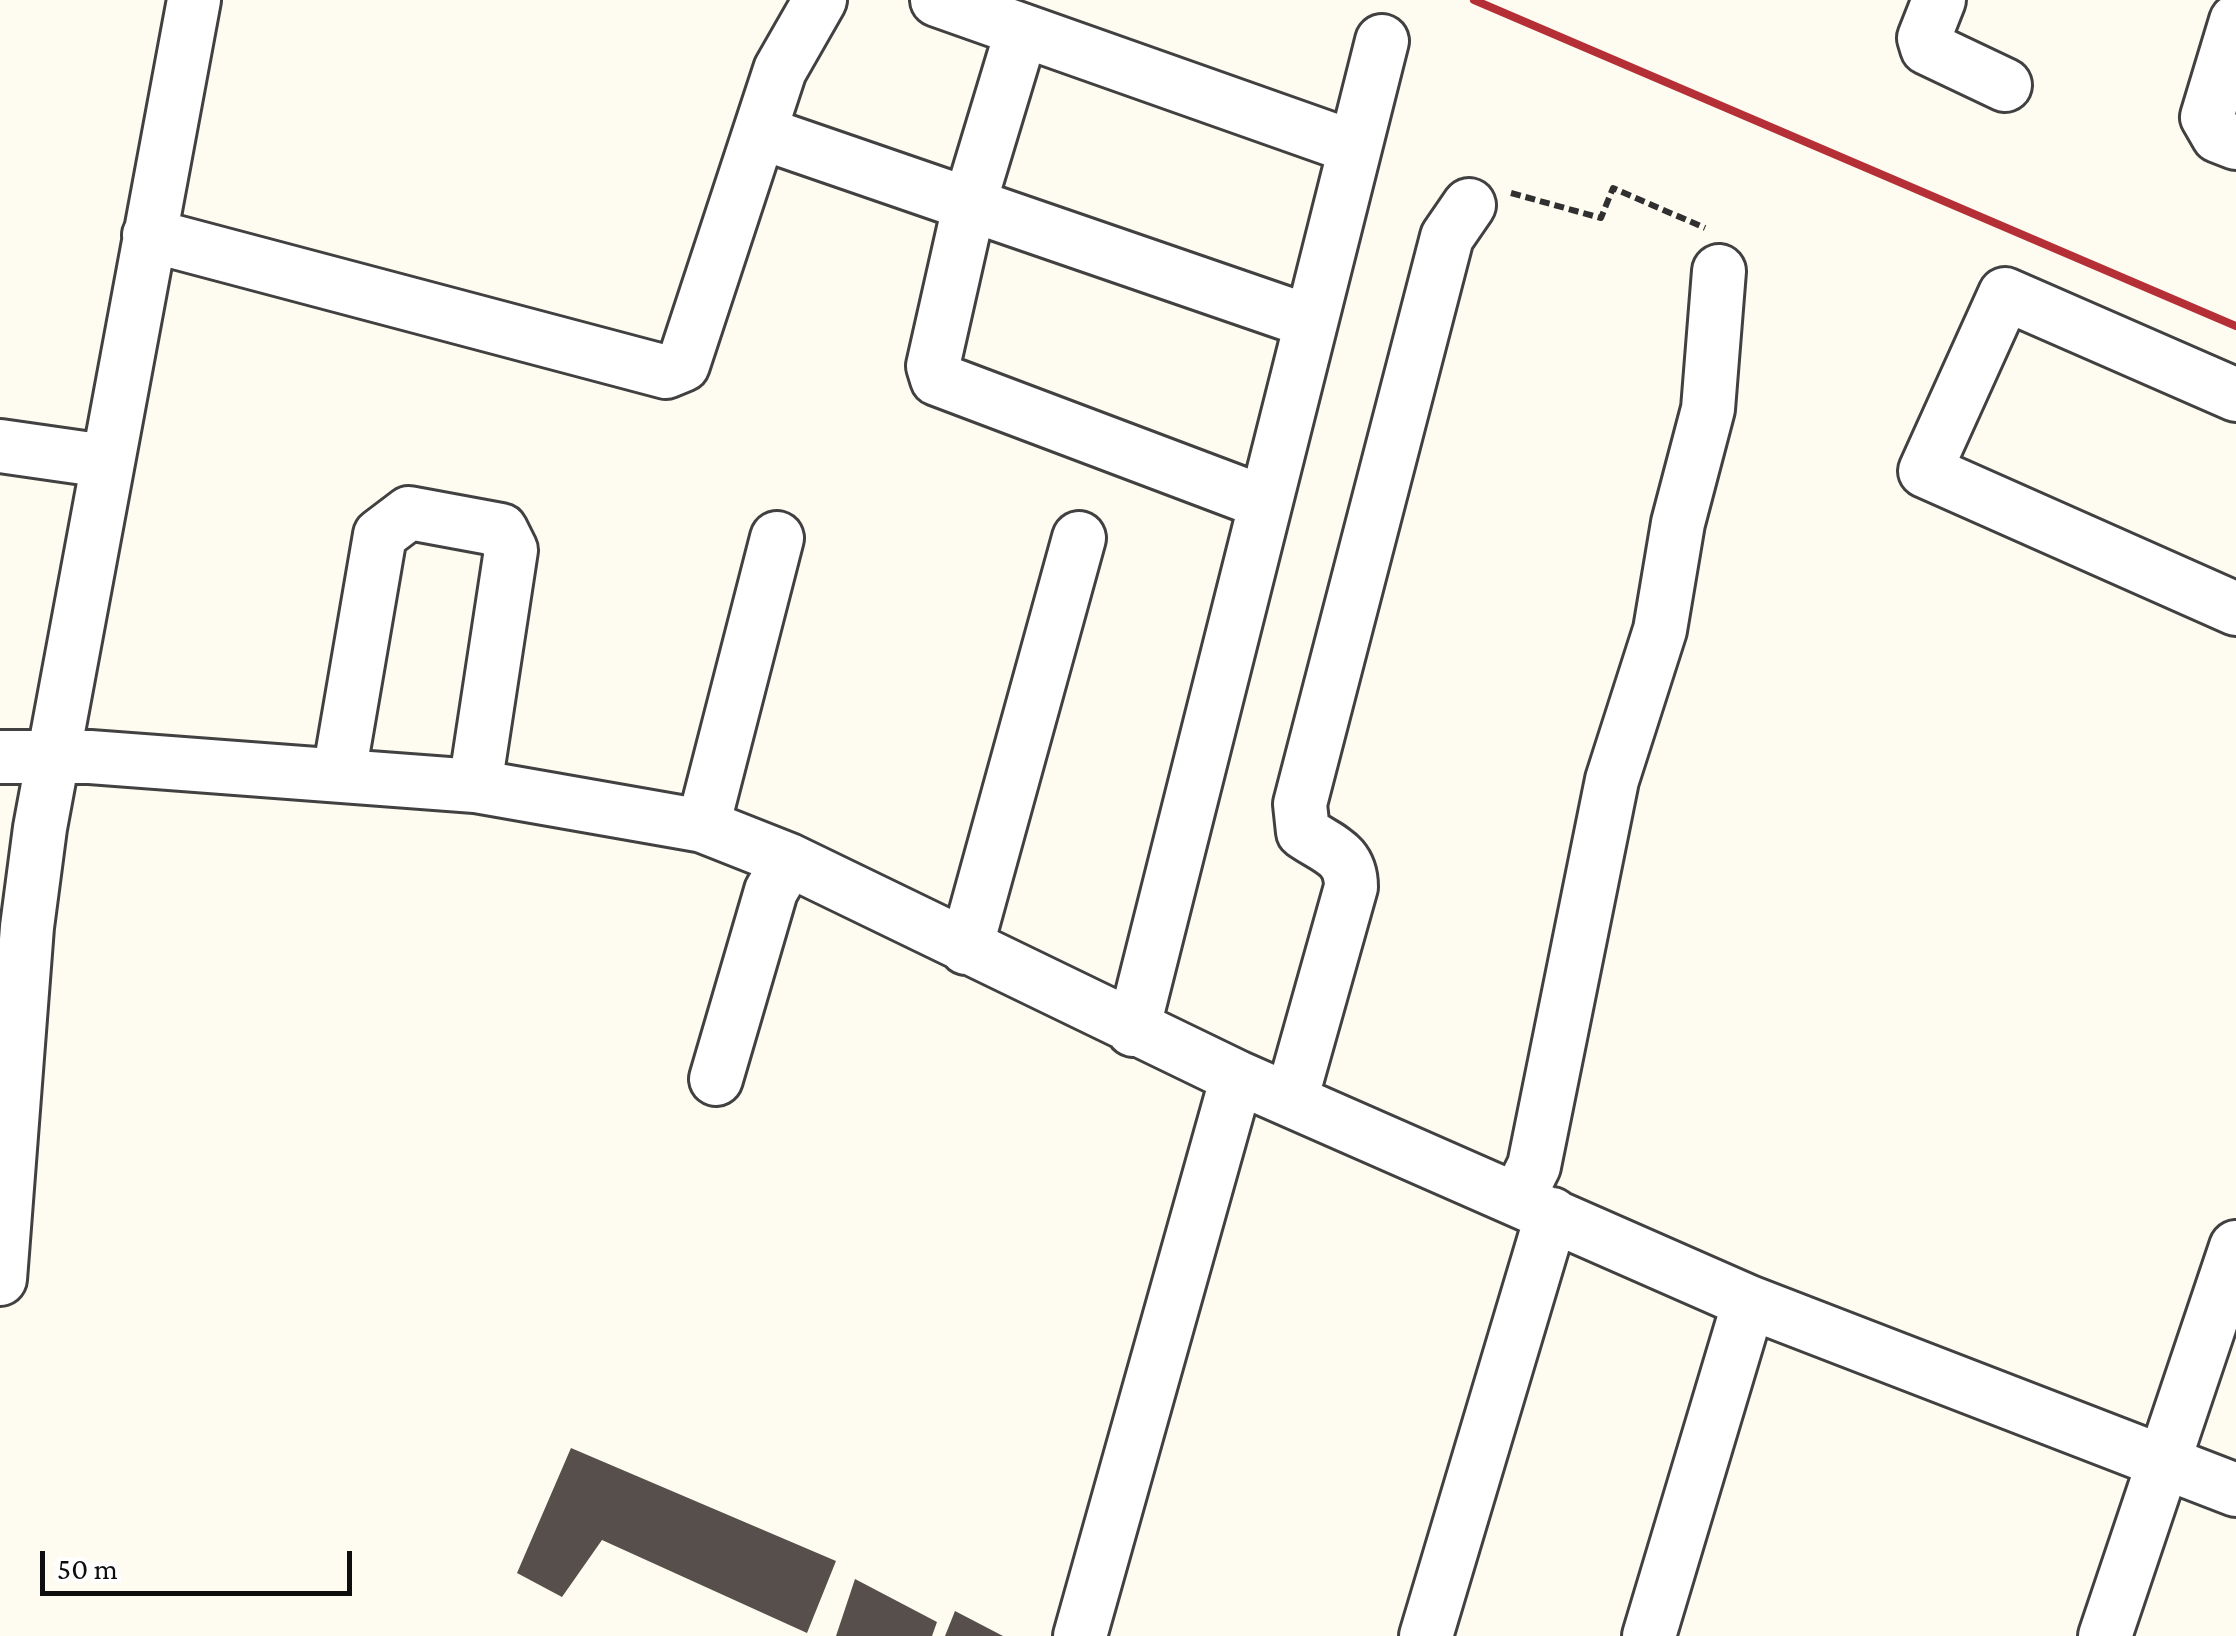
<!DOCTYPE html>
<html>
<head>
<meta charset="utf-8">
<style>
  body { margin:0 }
  #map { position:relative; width:2236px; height:1636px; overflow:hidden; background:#fefbf0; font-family:"Crimson Pro",serif }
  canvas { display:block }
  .scale { position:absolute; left:40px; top:1551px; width:312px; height:45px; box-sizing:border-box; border:5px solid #0e0e0e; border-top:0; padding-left:12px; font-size:30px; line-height:35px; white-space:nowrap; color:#0e0e0e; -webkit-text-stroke:8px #fff; paint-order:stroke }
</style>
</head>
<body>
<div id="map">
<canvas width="2236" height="1636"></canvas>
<div class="scale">50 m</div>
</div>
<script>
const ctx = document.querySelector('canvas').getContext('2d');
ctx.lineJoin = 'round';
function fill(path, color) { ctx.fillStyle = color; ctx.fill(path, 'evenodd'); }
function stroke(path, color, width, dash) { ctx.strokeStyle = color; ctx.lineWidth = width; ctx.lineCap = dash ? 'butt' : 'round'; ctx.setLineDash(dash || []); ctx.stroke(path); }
fill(new Path2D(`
  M571,1448l265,113 -29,72 -205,-93 -40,57 -45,-24z
  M855,1579l82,43 -5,14h-96z
  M955,1611l48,25h-58z`), '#564f4b');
const minor = new Path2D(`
  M937,0l416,147
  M1939,0l-15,38 3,10 78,37
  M2236,21l-29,96 11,19 18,7
  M1022,30l-52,172 -37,164 4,13 326,123
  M762,133l549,189
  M149,235l517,137 17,-7 97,-295 40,-70
  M2236,395l-231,-101 -80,177 311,138
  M0,446l105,15
  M0,757h90l385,29 228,40 86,34 448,217 512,225 487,188
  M339,774l41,-239 29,-22 92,17 10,20 -36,236
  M703,826l74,-288
  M966,948l113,-410
  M1133,1030l249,-989
  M716,1079l55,-188 18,-31
  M1291,1100l60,-213c0,-34 -24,-38 -48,-55l-3,-28 147,-567 22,-32
  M1518,1198l16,-32 78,-386 48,-150 18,-107 30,-114 11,-138
  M0,1279l27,-352 13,-99 154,-828
  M1080,1636l157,-559
  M1426,1636l126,-422
  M1649,1636l100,-334
  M2105,1636l131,-389`);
stroke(minor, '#414141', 58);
stroke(new Path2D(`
  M1511,193l90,25 12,-30 92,40`), '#303030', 6, [10, 5]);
stroke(minor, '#fff', 52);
stroke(new Path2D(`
  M1474,0l762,326`), '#b52f37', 8);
</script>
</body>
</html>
